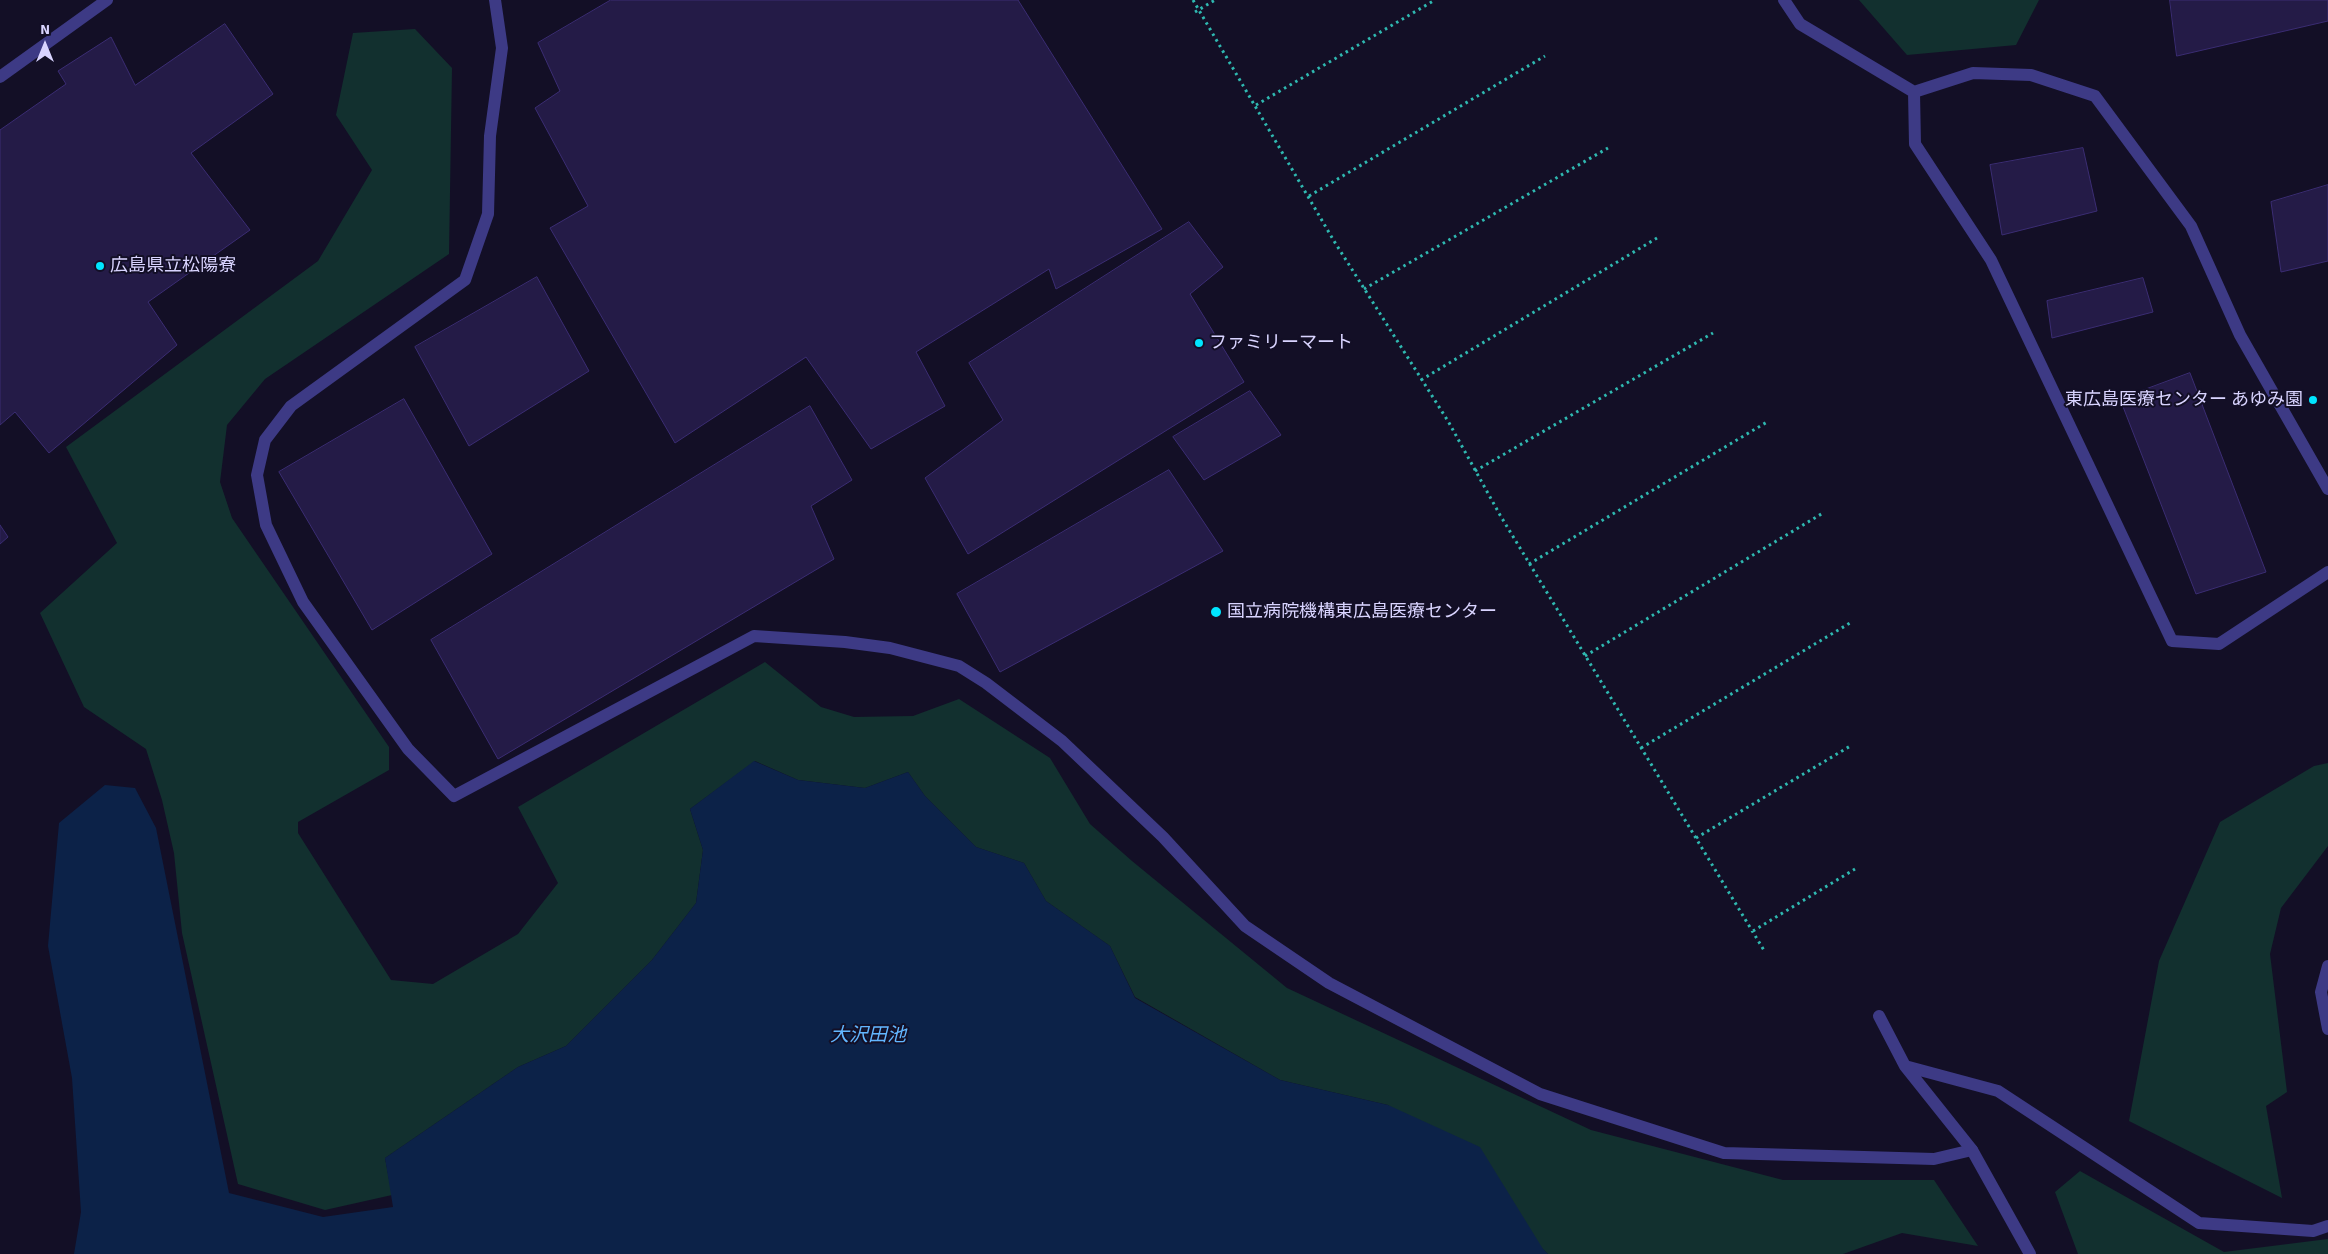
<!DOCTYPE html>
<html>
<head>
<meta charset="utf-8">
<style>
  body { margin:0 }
  #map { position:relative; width:2328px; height:1254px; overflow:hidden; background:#130f26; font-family:Signika,sans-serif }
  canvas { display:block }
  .north { position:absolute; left:20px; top:20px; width:50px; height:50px; -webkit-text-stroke:4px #130f26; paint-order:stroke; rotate:0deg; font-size:14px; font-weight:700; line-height:20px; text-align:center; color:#d9d4ff }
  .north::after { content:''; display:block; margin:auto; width:18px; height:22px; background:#d9d4ff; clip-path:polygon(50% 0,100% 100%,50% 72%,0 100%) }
</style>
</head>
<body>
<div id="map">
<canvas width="2328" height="1254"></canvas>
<div class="north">N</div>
</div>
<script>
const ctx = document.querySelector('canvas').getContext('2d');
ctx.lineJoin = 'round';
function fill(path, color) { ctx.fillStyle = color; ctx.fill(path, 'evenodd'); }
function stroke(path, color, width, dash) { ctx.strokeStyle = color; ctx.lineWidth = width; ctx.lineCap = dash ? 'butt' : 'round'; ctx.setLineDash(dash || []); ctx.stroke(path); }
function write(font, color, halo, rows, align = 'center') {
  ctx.font = font + ' Signika,"Noto Sans JP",sans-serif'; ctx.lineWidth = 4; ctx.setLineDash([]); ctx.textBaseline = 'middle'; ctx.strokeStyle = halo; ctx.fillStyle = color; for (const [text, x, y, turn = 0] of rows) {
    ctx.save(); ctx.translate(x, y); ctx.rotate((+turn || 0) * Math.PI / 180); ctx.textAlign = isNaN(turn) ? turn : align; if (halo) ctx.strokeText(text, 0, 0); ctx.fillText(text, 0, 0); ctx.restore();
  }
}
fill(new Path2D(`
  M1859,0h180l-23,45 -109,10z
  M415,29l37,39 -3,186 -184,125 -38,46 -7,57 12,36 157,229v23l-91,52v11l93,147 42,4 85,-50 40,-51 -40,-76 247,-145 56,45 33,10 59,-1 46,-17 91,59 40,66 42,37 155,127 304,142 192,50h151l44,66 -76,-13 -59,21h-295l-160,-149 -108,-25 -145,-83 -25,-51 -64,-45 -22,-38 -48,-16 -51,-51 -17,-24 -43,16 -67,-8 -43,-19 -65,48 13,41 -7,53 -44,57 -86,86 -48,21 -133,91 7,37 -67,15 -87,-26 -56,-251 -8,-80 -12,-53 -16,-51 -62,-42 -44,-94 77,-70 -51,-96 252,-186 54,-91 -36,-55 17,-82z
  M2328,763v83l-47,62 -11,46 17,138 -21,14 16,92 -153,-77 30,-160 61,-139 94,-56z
  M2080,1171l144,81 104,-13v15h-250l-23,-62z`), '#12302f');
fill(new Path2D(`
  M754,761l44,19 67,8 43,-16 17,24 51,51 48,16 22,38 64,45 25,52 145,82 108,25 92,42 63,102 5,5h-1474l7,-42 -9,-134 -24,-132 11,-123 46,-38 30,3 21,40 73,365 94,24 70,-10 -8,-49 133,-91 48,-21 86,-86 44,-57 7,-53 -13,-41z`), '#0c2248');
const building = new Path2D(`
  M611,0h407l144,229 -106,60 -7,-20 -133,83 29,54 -74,43 -65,-92 -131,86 -125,-215 38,-22 -53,-98 25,-17 -22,-48z
  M2170,0h158v21l-151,35z
  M225,24l48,70 -82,59 59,77 -102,72 29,43 -128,108 -34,-41 -15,13v-295l66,-46 -8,-13 53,-34 24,48z
  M2083,148l14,63 -95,24 -12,-70z
  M2328,185v76l-47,11 -10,-70z
  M1189,222l34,45 -33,27 54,88 -276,172 -43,-76 78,-58 -34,-57z
  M537,277l52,94 -120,75 -54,-99z
  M2143,278l10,34 -101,26 -5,-37z
  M2190,373l76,199 -70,22 -76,-195z
  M1250,391l31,44 -77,45 -31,-43z
  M404,399l88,155 -120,76 -93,-158z
  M810,406l42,74 -41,26 23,53 -336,200 -67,-119z
  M1169,470l54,81 -223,121 -43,-78z
  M0,525l8,12 -8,7z`);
fill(building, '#241b47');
stroke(building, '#3b2d73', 1);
stroke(new Path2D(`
  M1193,0l141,241 114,180 52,94 265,437
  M1195,12l20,-12
  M1256,105l179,-105
  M1309,196l236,-140
  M1364,289l244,-141
  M1421,380l236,-142
  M1475,471l238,-138
  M1529,564l238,-142
  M1585,656l238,-143
  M1641,748l209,-125
  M1696,838l156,-93
  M1753,931l102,-62`), '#2fb8b0', 3, [2.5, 4]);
stroke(new Path2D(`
  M495,0l7,48 -12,88 -2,78 -23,66 -174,126 -26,34 -8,35 9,50 37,77 105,147 46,47 300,-160 91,6 45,6 69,18 27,17 76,58 101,96 82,89 84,57 211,111 184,59 210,6 38,-9
  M0,77l107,-77`), '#3d3a85', 12);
stroke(new Path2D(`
  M1784,0l16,24 114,68 59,-19 58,2 64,21 96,130 49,109 88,154
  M1914,92l1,52 76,116 181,381 47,3 109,-72
  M2328,966l-7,26 7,37
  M1879,1016l26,50 67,84 58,104
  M1905,1066l93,25 201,132 114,8 15,-5`), '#3d3a85', 12);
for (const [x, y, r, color] of [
  [100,266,5,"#00e5ff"],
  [1199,343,5,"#00e5ff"],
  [2313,400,5,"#00e5ff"],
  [1216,612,6,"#00e5ff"]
]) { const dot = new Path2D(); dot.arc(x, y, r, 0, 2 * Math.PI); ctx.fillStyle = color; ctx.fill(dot); stroke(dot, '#130f26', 2); }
write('18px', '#d9d4ff', '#130f26', [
  ["広島県立松陽寮",110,266],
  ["ファミリーマート",1209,343],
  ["東広島医療センター あゆみ園",2303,400,"right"],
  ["国立病院機構東広島医療センター",1227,612]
], 'left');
write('italic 19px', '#62b6ff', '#130f26', [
  ["大沢田池",868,1036]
]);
</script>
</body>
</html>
